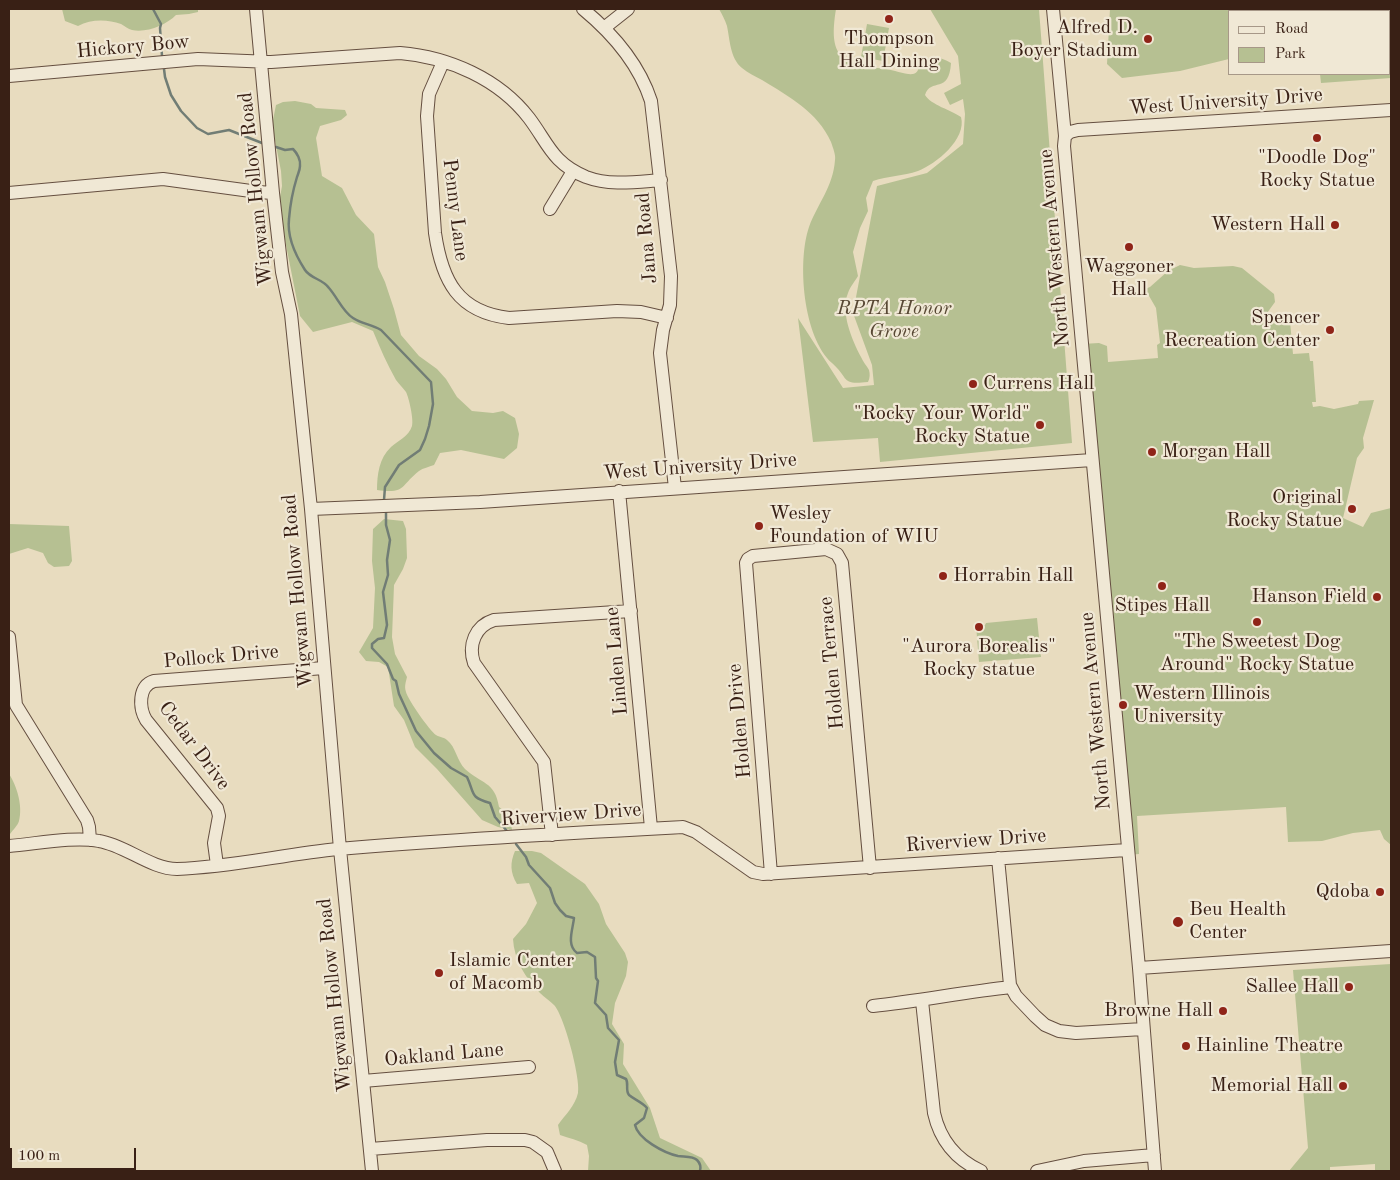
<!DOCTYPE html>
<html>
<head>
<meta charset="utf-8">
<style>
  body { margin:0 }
  #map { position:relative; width:1400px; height:1180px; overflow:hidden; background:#e8dcbf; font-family:"Old Standard TT",serif }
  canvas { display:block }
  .frame { position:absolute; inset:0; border:10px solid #392015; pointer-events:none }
  .legend { position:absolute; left:1228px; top:10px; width:162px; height:65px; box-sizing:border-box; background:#f0e8d5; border:1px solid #a79888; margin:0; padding:6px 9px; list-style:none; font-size:15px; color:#392015 }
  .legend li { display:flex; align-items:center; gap:10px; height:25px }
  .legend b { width:25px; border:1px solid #a79888 }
  .scale { position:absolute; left:10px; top:1148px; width:126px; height:22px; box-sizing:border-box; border:2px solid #392015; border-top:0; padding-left:6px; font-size:15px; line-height:18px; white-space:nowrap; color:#392015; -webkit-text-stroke:4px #f0e8d5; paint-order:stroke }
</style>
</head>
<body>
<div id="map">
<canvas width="1400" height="1180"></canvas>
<div class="frame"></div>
<ul class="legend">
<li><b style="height:6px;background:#f0e8d5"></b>Road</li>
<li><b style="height:14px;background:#b6c092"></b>Park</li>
</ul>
<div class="scale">100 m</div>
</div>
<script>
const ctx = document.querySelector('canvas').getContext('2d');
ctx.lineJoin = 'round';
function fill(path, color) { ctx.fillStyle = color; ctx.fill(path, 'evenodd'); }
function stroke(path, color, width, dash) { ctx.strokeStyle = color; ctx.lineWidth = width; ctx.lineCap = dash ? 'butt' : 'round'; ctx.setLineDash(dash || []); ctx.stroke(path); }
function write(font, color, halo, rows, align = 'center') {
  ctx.font = font + ' "Old Standard TT",serif'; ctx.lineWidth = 4.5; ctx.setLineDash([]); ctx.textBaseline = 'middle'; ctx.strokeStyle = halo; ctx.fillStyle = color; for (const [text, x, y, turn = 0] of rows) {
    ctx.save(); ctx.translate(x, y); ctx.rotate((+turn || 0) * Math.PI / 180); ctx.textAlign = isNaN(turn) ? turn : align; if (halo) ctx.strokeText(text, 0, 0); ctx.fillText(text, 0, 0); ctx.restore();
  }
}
fill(new Path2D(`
  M62,9h136v3l-9,2 -13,1c-10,10 -29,18 -44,15 -4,-1 -7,-4 -11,-6 -14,-5 -30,-5 -43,2l-13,-5z
  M719,9h117c-8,49 5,55 50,60 8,1 20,6 27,5 5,-1 5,-5 7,-9 8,-12 21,-8 31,-2 -2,32 -20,14 -26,32 6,10 26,15 36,22 6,22 -25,47 -43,54 -15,5 -30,5 -45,10l-7,17 2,13 -8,17 -7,24 5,24c-3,5 -8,11 -10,17 -8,19 4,47 13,64 2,5 6,9 8,13 1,4 1,8 -1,12 -28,3 -18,-3 -36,-19 -29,-26 -35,-101 -23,-136 9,-24 24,-40 26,-67 1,-5 -2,-12 -4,-18 -13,-30 -43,-46 -69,-62 -7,-4 -14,-7 -20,-12 -12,-10 -12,-28 -15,-42 -2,-6 -5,-12 -8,-17z
  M930,9h109l33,434 -192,19 -2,-24 -65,4 -15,-124 45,70 31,-3 -2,-20 -19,-52 24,-127 50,-13 36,-29 2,-30 -2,-15 -13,6 -6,-12 17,-9 -3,-28z
  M1110,9h156v2h-37v48l-49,12 -58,7 -15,-14z
  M1315,9h74l2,69 -70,5 -1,-9h69v-63h-74z
  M867,24l22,4 -6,33 -22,-4z
  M295,101l16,3 5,4 29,2 2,5 -6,5 -21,6 -4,12 6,38 20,12 14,27 18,19 4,33 7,15 9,27 7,26 18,21 18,13 9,10 11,18 15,14 21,2 10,-2 12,7 4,16 -2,14 -13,11 -43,-9 -21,3 -6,12c-5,2 -11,3 -15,6 -19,15 -13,23 -42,19 0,-15 2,-32 14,-43 7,-6 18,-11 21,-21 2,-6 -3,-28 -6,-34 -3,-4 -7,-8 -10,-12 -9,-16 -16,-32 -23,-49l-21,-9 -39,10 -13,-16 -14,-71 -7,-42 3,-17 -1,-15 -9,-46 4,-20 7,-3z
  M1180,265l14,3 39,-2 9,2 32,26 1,8 -13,18 23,-3v4h5l3,33 16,-1 1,8h3l3,41h-4l1,5 7,-1 14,3 24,-5 1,-3 15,-1 -11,38 1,10 -7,10 -14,60 20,9 8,-14 20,-5v337l-7,-6 -4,-9 -27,3 -31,8 -34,1 -2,-35 -149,9 2,38 -11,1 -46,-511 17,-1 8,3 1,16 50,-4 -1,-13 3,-2 -4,-35 -11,-19 5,-2 18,-16z
  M384,519l19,2 3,8 1,29 -4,11 -9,16 -2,52 3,17 12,23c-1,5 -3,9 -1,15 2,8 24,39 30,43 3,2 8,2 11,5 9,7 10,21 18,29 16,15 30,12 34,38l10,7 3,16 -14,-3 -16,-7 -45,-51 -22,-22 -11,-27 -10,-14 -6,-39 -9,-5 -13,-1 -7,-9 14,-24 2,-40 -3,-27 1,-32z
  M9,524l60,2 3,35 -3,5 -15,1 -6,-4 -5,-10 -15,-5 -19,6z
  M1037,618l4,39 -62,5 -3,-37h9l1,-2z
  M9,774c8,12 14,32 10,47 -1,4 -6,9 -9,13h-1z
  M515,851h17l9,2 44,31 14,20 7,20 19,29 3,9 -2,14 -11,27 -3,21 12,20 -1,20 27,44 10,30 42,20 9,13h-123l1,-15 -2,-11c-9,-5 -18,-7 -27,-10l-2,-10c7,-10 17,-19 20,-32 3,-14 -14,-78 -24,-88 -4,-4 -10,-8 -14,-12 -15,-15 -26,-34 -27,-54l13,-15 11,-21 -8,-20 -12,1c-7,-12 -7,-21 -2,-33z
  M1391,964v207h-16v-7l-45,3v4h-41l19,-23 -15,-178z`), '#b6c092');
stroke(new Path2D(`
  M153,9l8,15 -1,4 2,28
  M164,69l1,8 6,18 10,16 16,17 11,6 21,-4 33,13
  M276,147l9,3 8,-1c4,4 8,11 7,17 0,4 -2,8 -3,11 -4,13 -7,29 -8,42 -2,17 7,37 16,51 6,9 18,9 24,18 8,9 14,24 24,30 9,6 18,6 28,12l50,52 2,22 -4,22 -4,13 -5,11 -21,15 -14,22 -1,13
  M386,511v14l4,15 -3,20 1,15 -5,17 4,33 -3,13 -6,1 -6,5v4l15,16 6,15 3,2 3,13 17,37 18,22 17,15 16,9c8,17 2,20 23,26l5,14 12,14
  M516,844l10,13 3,8 21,23 5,15 5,7 6,6 8,2c-1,11 -8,27 3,35l10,-1 8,5 1,21 2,3 -3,22 11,12 2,13 11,12 -4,22 2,13 9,4c3,5 -1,11 3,16 6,5 13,7 18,13l-3,10 -9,7c3,14 29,28 43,31 6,1 15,0 19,4 3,3 4,7 3,11`), '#717d75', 2.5);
const minor = new Path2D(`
  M256,9l17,184 9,79 9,42 20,195 29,340 32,322
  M583,9c29,24 56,55 68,92l20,175 -1,29 -7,25 -3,23 15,135
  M1053,9l12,127 -1,10 75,822 16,203
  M604,28l24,-19
  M443,62l-14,32 -2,22 8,117c7,48 23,79 74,85l108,-7 24,1 26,6
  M9,76l189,-17 73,3 129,-9c49,4 99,26 129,65 19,25 23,45 57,59 24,9 49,5 75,3
  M1065,136l5,-4 8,-2 313,-20
  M9,193l154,-14 95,13 15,1
  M550,209l23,-38
  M619,491l32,337
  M311,509l169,-7 612,-42
  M9,637l7,68 71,115 2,7 1,13
  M552,835l-8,-73 -70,-99c-6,-18 1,-37 20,-43l137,-9
  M9,846c26,-2 65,-10 90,-5 26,4 52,28 78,28 55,-2 108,-15 162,-20 114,-10 230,-16 344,-22l13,5 57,40 10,2 364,-24
  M998,858l12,127 6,11 19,20 10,9 14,6 17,2 67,-4
  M217,865l-3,-22 5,-27 -2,-8 -71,-88c-7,-12 -8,-34 8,-39l170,-13
  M771,874l-25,-311 2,-4 5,-3 73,-7 11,5 5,9 28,305
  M1139,968l252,-17
  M922,1001l12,112c6,27 21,46 47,58
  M873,1006c46,-5 92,-14 138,-19
  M363,1081l166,-14
  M370,1149l117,-9h38l8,2 14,10 8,19
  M1037,1171l47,-10 70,-6`);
stroke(minor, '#654f40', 14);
stroke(minor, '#f0e8d5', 12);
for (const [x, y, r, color] of [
  [889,19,5,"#8f2418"],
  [1148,39,5,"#8f2418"],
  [1317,138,5,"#8f2418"],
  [1335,225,5,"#8f2418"],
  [1129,247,5,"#8f2418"],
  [1330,330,5,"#8f2418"],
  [973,384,5,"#8f2418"],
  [1040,425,5,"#8f2418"],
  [1152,452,5,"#8f2418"],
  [1352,509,5,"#8f2418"],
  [759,526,5,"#8f2418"],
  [943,576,5,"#8f2418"],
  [1162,586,5,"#8f2418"],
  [1377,597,5,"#8f2418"],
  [1257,622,5,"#8f2418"],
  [979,627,5,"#8f2418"],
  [1123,705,5,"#8f2418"],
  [1380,892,5,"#8f2418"],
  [1178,922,6,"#8f2418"],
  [439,973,5,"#8f2418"],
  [1349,987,5,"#8f2418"],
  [1223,1011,5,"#8f2418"],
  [1186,1046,5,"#8f2418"],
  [1343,1086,5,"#8f2418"]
]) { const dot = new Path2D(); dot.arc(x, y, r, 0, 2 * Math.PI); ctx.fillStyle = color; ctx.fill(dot); stroke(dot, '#f0e8d5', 2); }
write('20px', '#392015', '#f0e8d5', [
  ["Alfred D.",1138,28],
  ["Boyer Stadium",1138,51],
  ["Thompson",889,39,"center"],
  ["Hall Dining",889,62,"center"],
  ["\"Doodle Dog\"",1317,158,"center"],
  ["Rocky Statue",1317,181,"center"],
  ["Western Hall",1325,225],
  ["Waggoner",1129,267,"center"],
  ["Hall",1129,290,"center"],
  ["Spencer",1320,318],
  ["Recreation Center",1320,341],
  ["Currens Hall",983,384,"left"],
  ["\"Rocky Your World\"",1030,414],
  ["Rocky Statue",1030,437],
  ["Morgan Hall",1162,452,"left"],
  ["Original",1342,498],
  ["Rocky Statue",1342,521],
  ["Wesley",769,514,"left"],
  ["Foundation of WIU",769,537,"left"],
  ["Horrabin Hall",953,576,"left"],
  ["Hanson Field",1367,597],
  ["Stipes Hall",1162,606,"center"],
  ["\"The Sweetest Dog",1257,642,"center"],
  ["Around\" Rocky Statue",1257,665,"center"],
  ["\"Aurora Borealis\"",979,647,"center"],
  ["Rocky statue",979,670,"center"],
  ["Western Illinois",1133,694,"left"],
  ["University",1133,717,"left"],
  ["Qdoba",1370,892],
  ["Beu Health",1189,910,"left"],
  ["Center",1189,933,"left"],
  ["Islamic Center",449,961,"left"],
  ["of Macomb",449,984,"left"],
  ["Sallee Hall",1339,987],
  ["Browne Hall",1213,1011],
  ["Hainline Theatre",1196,1046,"left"],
  ["Memorial Hall",1333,1086]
], 'right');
write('20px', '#392015', '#f0e8d5', [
  ["Hickory Bow",133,47,-5],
  ["West University Drive",1226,102,-4],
  ["Wigwam Hollow Road",256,189,-96],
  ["Penny Lane",455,210,83],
  ["Jana Road",647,238,-95],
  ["North Western Avenue",1055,248,-95],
  ["West University Drive",700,467,-4],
  ["Wigwam Hollow Road",298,591,-95],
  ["Pollock Drive",221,657,-5],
  ["Linden Lane",617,661,-95],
  ["Holden Terrace",832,663,-95],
  ["North Western Avenue",1096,711,-95],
  ["Holden Drive",740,721,-95],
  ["Cedar Drive",194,746,53],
  ["Riverview Drive",571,815,-4],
  ["Riverview Drive",976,841,-4],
  ["Wigwam Hollow Road",335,995,-96],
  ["Oakland Lane",444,1055,-5]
]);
write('italic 20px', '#584834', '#f0e8d5', [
  ["RPTA Honor",894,309],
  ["Grove",894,332]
]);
</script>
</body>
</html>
